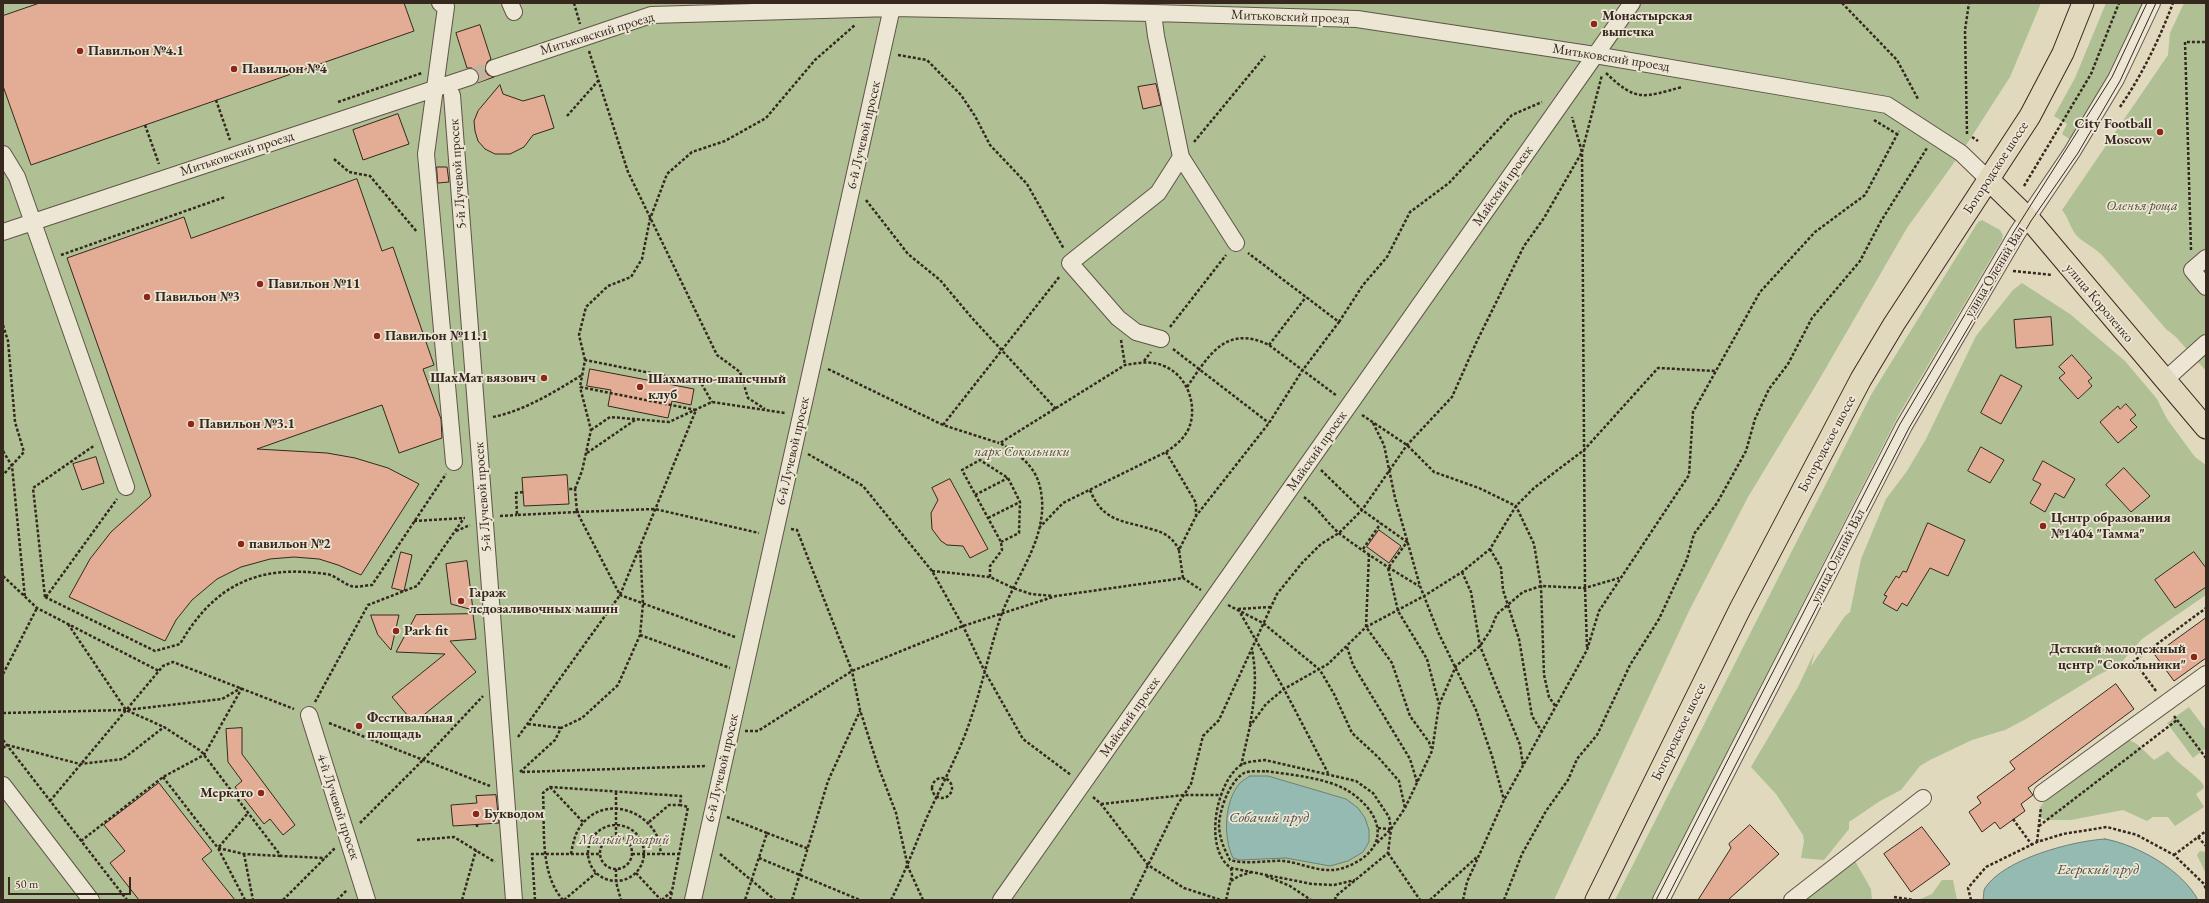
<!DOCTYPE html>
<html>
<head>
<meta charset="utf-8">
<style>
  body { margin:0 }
  #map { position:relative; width:2209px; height:903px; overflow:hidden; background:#e1d9bd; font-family:"EB Garamond",serif }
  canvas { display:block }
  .frame { position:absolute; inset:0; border:4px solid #37281f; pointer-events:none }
  .scale { position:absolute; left:8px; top:877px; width:123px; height:18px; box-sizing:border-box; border:2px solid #37281f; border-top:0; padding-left:5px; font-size:12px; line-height:14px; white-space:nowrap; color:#37281f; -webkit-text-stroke:3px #ece6d4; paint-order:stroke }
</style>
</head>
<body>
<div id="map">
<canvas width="2209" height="903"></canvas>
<div class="frame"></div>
<div class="scale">50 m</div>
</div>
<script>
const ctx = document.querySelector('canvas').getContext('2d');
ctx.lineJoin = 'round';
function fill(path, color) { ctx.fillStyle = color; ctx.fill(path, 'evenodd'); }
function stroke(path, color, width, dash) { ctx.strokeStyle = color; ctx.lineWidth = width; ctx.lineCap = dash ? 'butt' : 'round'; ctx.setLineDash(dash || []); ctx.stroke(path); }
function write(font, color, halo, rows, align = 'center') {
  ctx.font = font + ' "EB Garamond",serif'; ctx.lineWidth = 3.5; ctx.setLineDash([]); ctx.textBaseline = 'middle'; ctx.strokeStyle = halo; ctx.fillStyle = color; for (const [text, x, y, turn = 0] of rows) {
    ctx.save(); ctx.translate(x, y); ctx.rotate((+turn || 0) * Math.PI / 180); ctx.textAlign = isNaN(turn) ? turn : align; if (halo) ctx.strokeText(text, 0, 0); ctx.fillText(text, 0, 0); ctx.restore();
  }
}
fill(new Path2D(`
  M3,3h2038l-31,74 -49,76 -54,75 -91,157 -68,112 -59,114 -135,289h-1551z
  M2106,3h38l-35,73 -38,64 -9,-6 5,-10 -13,-8 21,-38z
  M2184,3h22v368l-30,-34 -10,-8 -64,-74c-7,-7 -21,-14 -26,-20 -6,-8 -8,-18 -14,-25l106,-155 2,-22z
  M1982,220l18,10 3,5 -1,5 -104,176 -246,484h-37l256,-505 107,-173z
  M2022,283l48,31 55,47 32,38 10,20 28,38 11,8v103l-12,-16 -39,28 20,28 31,-21v8l-64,44 -23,26 -21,10 -72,44 -21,11 -33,10 -42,20 -10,6 -19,24 -21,11 -31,21v7l-25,31 -23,-2 3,-17 -1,-6 -27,-41 -25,-27 47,-80 17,-36 -4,15 34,-50 5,-4 11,-53 25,-60 21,-28 19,-32 50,-103 37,-46zM2051,317l2,27 -37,4 -2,-27zM2072,355l20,22 -3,4 3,5 -14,13 -18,-21 5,-5 -6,-6zM2002,375l20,11 -21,37 -20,-10zM2126,404l10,11 -6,5 7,7 -19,16 -18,-21 18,-16 2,3zM1981,447l23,13 -14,23 -22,-12zM2043,461l32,18 -11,18 -9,-4 -10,18 -15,-8 11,-19 -8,-4zM1928,523l37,17 -17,36 -36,-16zM1903,571l19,10 -15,25 -5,-3h-19l4,-7 -2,-2 10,-18 4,2z
  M2189,707l17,23v18l-13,10 -26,-35z
  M2127,739l10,5 17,16 14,-9c9,13 24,20 35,33l1,4 -8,6 8,13 -29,19 -7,-9h-15l-6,4 -24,-11 -52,10h-24l-6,-2 -2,-6c8,-27 50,-42 71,-58 6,-5 11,-10 17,-15z
  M2200,851l6,1v22l-9,-19z
  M1855,861l16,28 1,11h-73z
  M1942,880h11l4,20h-39l14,-6z`), '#afc094');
const water = new Path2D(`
  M1250,776h18l78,23 12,9 7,10 4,12v12l-6,10 -15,9 -18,5 -44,-8 -46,2 -7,-2c-10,-20 -9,-57 7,-75 2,-2 7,-5 10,-7z
  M2105,839c33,6 77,31 93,61h-215c1,-4 0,-9 2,-12 19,-29 87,-47 120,-49z`);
fill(water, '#94bab2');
stroke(water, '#6f8077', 1);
const building = new Path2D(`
  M40,3h364l10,28 -383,134 -28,-79v-70z
  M480,25l11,34 -4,3 -2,9 3,4 6,2 -17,6 2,-9 -7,-6h-5l-11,-35z
  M1156,84l5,21 -18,4 -5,-22z
  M500,85l3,9 20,7 21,-6 10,33 -21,7 -9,12 -14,7h-15l-10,-5 -7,-8 -3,-10 -1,-10 4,-10z
  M398,114l11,30 -46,16 -10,-30z
  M437,167h10l2,15 -11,1z
  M357,179l25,72 11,-4 41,118 -11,4 18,50 1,19 -43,15 -17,-48 -125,44 70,4 28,5 33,10 31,16 -58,91 -23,-10 -19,-6 -25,-2 -24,2 -29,8 -24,12 -25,21 -16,20 -11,21 -96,-44 21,-38 21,-27 40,-36 -84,-238 117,-41 7,21z
  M2051,317l2,28 -37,3 -2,-28z
  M2072,355l20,23 -4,3 4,5 -14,13 -19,-21 6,-5 -6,-6z
  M590,369l104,20 -3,16 -19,-4 -4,17 -60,-12 3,-16 -24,-4z
  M2001,375l21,11 -21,38 -20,-11z
  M2126,404l10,11 -6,5 7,7 -19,16 -18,-21 18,-16 2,3z
  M1981,447l23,13 -14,23 -22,-12z
  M96,457l8,26 -22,7 -9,-26z
  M2043,461l32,18 -11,19 -9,-5 -10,19 -15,-9 11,-19 -8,-4z
  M2124,468l26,28 -19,16 -25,-27z
  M567,475l2,29 -45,2 -2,-28z
  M950,479l38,70 -18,9 -7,-12 -16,-1 -6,-4 -9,-12 -1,-16 7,-13 -6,-12z
  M1928,523l37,17 -17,36 -18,-8 -23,38 -5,-3 -5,8 -14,-8 4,-7 -3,-1 12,-19 3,2 4,-7 3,1z
  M1379,530l22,16 -12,17 -22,-16z
  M401,552l11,3 -8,36 -12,-3z
  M2194,552l12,16v19l-31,21 -20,-28z
  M467,561l6,49 -22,-6 -5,-40z
  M473,614l3,25 -26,2 26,31 -62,51 -22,-26 53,-43 -49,-2 20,-37z
  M371,615h28l-8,35 -13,-15z
  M2206,618v40l-32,23 -19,-26z
  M2116,684l18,25 -106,79 5,7 -12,9 4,7 -25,18 -5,-7 -13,10 -13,-20 12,-9 -4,-6 38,-28 -5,-7z
  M242,728v26l53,71 -12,10 -13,-16 -6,5 -29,-37 7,-6 -14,-19 -2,-33z
  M159,783l53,68 -10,8 33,41h-96l-29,-37 15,-12 -21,-26z
  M496,795l3,28 -46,3 -2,-21 26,-2 -1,-7z
  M1750,825l29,29 -51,46h-30l33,-52 -2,-4z
  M1922,827l28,37 -39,28 -27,-38z`);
fill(building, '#e2ad94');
stroke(building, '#37281f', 1);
stroke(new Path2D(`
  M470,77l24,-9`), '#bfb69d', 16, [16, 8]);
const minor = new Path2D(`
  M440,3l6,4 -20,147 28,308
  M510,3l4,9
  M1153,13l3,23 25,121 55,86
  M494,68l157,-53 241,-7 261,5 204,6 238,36 292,50 74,48 28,27
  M452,95l62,805
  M3,154l14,23 109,310
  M3,232l467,-155
  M2206,258l-14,12 14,17
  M1161,339l-25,-7 -18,-14 -48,-55 88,-70 23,-36
  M2165,380l41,-37
  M309,715l58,185
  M3,785l88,115
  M2042,793l164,-119
  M693,900l200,-897
  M1001,900l631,-897
  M1661,900l243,-474 114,-194 54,-80 44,-73 36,-76
  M1792,900l131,-102`);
const major = new Path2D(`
  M1989,180l42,41 175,207
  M1596,900l143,-289 122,-232 33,-55 136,-208 33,-63 20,-50`);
stroke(minor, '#625446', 18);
stroke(major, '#37281f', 23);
stroke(new Path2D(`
  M574,3l6,21
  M1842,3l55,57 21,39
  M589,51l39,121 89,183 23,17 8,26 17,11
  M898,55l29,5 34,35 14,21 15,29 37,39 37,65
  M1606,73c31,30 38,24 76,14
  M216,100l14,40
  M338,102l84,-29
  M2120,107c22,-32 39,-67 53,-104
  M567,116l31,-35
  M1874,120l23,14
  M145,125l14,39
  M1967,134l-2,-104 4,-27
  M1972,137l6,4
  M1194,142l71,-86
  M334,159l15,13 21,4 47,56
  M2024,186l67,-112 28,-71
  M866,200l42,54 32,26 32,38 84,91
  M2191,250l-6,-208h21
  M61,255l164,-58
  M2013,271l39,4
  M1339,322l24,-37 24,-28 23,-45 39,-29 63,-68 30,-13
  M3,325l5,16 7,81 9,30 -21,23
  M1170,327l56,-72
  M1121,340l4,25
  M1269,345l37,-48
  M1173,349l96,74
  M585,360l-6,-25 7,-28 22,-21 23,-9 11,-18 8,-40 17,-45 25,-22 33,-11 41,-23 49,-58 40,-35
  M1144,361l7,-9
  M828,369l115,56 56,18
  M1187,387c22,-32 39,-63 82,-42l68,51
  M696,410l-116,-23 5,-27 116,23 11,19
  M1362,415l45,30 27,27 45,16 37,18 18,38 7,42 3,89 5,22 7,10
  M493,417c33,-7 61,-25 89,-42
  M1373,423l11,22 11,53 25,88 19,48 37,76 16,46 12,44
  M943,425l117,-149
  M591,430l19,-13 59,5 43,-20 73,11
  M3,451l9,15 13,132
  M1166,452l30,51v12
  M587,453l48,-33
  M808,454l55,32 69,85 31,55 22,46 38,67 48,36
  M1321,470l41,40 45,32 -19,26 10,43 29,48 12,45
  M575,489l7,-18 9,-41 -11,-43
  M1090,490c13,32 32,30 61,39 7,2 14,4 19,9 4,3 7,8 9,12
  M523,492l-7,1 1,22 60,-3 -2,-23h-7
  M975,495l33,-17
  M1304,497c14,11 23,26 36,37 25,19 52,36 79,52
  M500,516l17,-1
  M988,518l32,-16
  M414,521l51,-3
  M791,529l6,1 55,141 8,39 18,56 18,47 12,54 15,33
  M456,531l14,-6
  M1363,549l18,-26
  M1490,549l11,19 2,22 16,49 13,77 10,16
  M1369,554l-3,73 26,36 18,53 19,26 2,6
  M932,571l58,6 23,11 18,6 22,2
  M1462,572l9,20 9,54 40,99 3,20
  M3,576l34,32 122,63
  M990,577v-11l12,-16 -1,-8 -39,-72 18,-10 28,18 12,24 -1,31 -18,9
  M1183,578l-4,-28 17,-34 73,-93 33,-52 37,-49 -91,-69
  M45,597l110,54 25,-7c34,-59 78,-80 146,-70 9,1 16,9 25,12 5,2 15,-1 21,-1l74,-111
  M45,597l-12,-109 62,-43
  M46,597l71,-98
  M1228,605l35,18 57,47 14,24 18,39 26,24 21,24 6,27
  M1238,609l46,80 44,84
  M1238,609l33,-2
  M68,624l58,86 38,17 37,24 80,105 44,2
  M640,635l90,33
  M735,637l-115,-42 -43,-83 78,-3 104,24
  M1347,647l6,18 57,94 7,23
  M1587,647l-2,-59 -3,-436 20,-77
  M3,674l34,-66
  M2156,691l-22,-30 72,-53
  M315,702l53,-97 49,-19 47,-68
  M3,713l123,-3 96,-11 19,-11
  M2174,716l32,42
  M329,723l161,63
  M528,724l33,4
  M1250,724c5,-26 7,-49 2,-74
  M745,731h13l94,-60 111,-45 93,-30 127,-18 18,12
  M518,737l102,-142 76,-185
  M3,740l124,160
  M3,748l4,-3 73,19 43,-5 41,-32
  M1241,766l9,-40 16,-22 18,-15 44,-25 38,-37 58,-31 38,-24 28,-23 26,-43 18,-18 50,-38 74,-82 58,3
  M1266,771c25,4 54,6 77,17 29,15 52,49 17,72 -8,5 -19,10 -28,10 -16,1 -32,-7 -48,-9 -18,-1 -37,4 -54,-1 -6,-11 -11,-23 -11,-36 1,-16 11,-43 25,-51 6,-3 16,-1 22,-2z
  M520,772l35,-32 6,-12 21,-10 36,-33 22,-50 3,-31 -3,-58
  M522,772l185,-6
  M163,777l55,71 26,6 37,2
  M932 788a10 10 0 1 1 20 0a10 10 0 1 1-20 0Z
  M550,787l33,35
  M616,792v45
  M1093,797l8,7 47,61 36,23 37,12
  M50,801l113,-135 10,-4 121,47
  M1101,804l83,-9h38
  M727,817l40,16 -22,67
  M2013,819l19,26
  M649,822l20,-17h11
  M360,823l62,-62 61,-65
  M477,824v5
  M588 853a28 28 0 1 1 56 0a28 28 0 1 1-56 0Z
  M2039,826l138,-106
  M1378,828l12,1
  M767,833l42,16
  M2198,837l8,9
  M600 853a16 16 0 1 1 32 0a16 16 0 1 1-32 0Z
  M417,840l37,-3 41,25
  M81,841l82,-64 41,-22 38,-67
  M2037,842l4,-35
  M1377,843l14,-14 14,-21 27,-57 7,-46 17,-39 24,-20 10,-15 7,-17 26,-22 18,-6 44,2 34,-10
  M1388,853l32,47
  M244,854l9,46
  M571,854c2,-11 4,-22 12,-31 22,-26 61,-14 74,13 3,5 3,13 4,18
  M632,854h47
  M720,854l55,46
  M2174,855l32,-24
  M759,858l101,42
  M616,869v13l5,18
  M636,873l25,27
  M1266,876l24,10 21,14
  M1231,881l8,-5 13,-4
  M1894,897l20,3
  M245,900l-27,-52 30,-35
  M283,900l52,-52
  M337,900l10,-10
  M462,900l14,-50
  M535,900l-3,-46h68
  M563,900c-24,-27 -18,-73 -20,-107l7,-6 131,9 -1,9 8,2 -16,84 -10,9
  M564,900l32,-27
  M670,900l2,-8
  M792,900l36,-119 32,-70
  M891,900c14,-27 24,-55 36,-83 15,-33 33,-65 44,-99 12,-35 19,-71 31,-105 14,-36 43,-72 40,-113 -2,-30 -18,-43 -42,-57l125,-78c13,-2 26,-5 39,1 23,9 34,39 25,62 -5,11 -14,18 -23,24l-103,51 -23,24
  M1131,900l47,-96 13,-20 12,-48 16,-16 58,-126 25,-31 19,-19 18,-11 23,-23 45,-65 45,-48 25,-56 47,-95 20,-28 38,-66 -10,-35
  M1226,900l6,-25 -1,-7
  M1335,900l1,-4 52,-43 3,-24 -2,-12 -16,-24 -17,-12 -91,-21c-8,1 -17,1 -24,5 -25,17 -38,84 -10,103l81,16 22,1 21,-5
  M1430,900l48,-44
  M1463,900l4,-18 37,-82 83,-150 12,-39 90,-136 4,-63 67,-120 55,-60 50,-37 34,-64
  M1504,900l18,-46 24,-43 22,-31 9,-21 20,-24 33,-70 29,-46 28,-60 7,-25 23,-31 29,-52 9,-32 14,-30 19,-25 24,-46 48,-57 21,-40 46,-73
  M1971,900l-3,-12 18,-21 51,-25 26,-8 44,-7 30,8 37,20 30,29 2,5`), '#37281f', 2.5, [3, 2]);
stroke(minor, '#ece6d4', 16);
stroke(major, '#e1d9bd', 21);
stroke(new Path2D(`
  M1656,900l244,-476 115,-194 97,-153 35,-74
  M1666,900l243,-472 122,-207 47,-68 42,-72 36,-78`), '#37281f', 1);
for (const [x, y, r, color] of [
  [1594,24,4,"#8f2418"],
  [80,51,4,"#8f2418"],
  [234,69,4,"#8f2418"],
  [2160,132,4,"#8f2418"],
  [260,284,4,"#8f2418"],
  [147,297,4,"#8f2418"],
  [377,336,4,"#8f2418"],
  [544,378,4,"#8f2418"],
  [640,387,4,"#8f2418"],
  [191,424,4,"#8f2418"],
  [2043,526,4,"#8f2418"],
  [241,544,4,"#8f2418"],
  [461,601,4,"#8f2418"],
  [396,631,4,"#8f2418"],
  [2194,657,4,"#8f2418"],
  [359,726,4,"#8f2418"],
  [261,793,4,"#8f2418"],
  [476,814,4,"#8f2418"]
]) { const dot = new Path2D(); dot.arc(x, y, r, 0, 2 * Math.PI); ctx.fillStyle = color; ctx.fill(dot); stroke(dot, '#ece6d4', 1.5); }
write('bold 14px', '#37281f', '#ece6d4', [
  ["Монастырская",1602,16],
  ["выпечка",1602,32],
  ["Павильон №4.1",88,51],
  ["Павильон №4",242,69],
  ["City Football",2152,124,"right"],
  ["Moscow",2152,140,"right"],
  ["Павильон №11",268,284],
  ["Павильон №3",155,297],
  ["Павильон №11.1",385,336],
  ["ШахМат вязович",536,378,"right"],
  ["Шахматно-шашечный",648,379],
  ["клуб",648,395],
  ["Павильон №3.1",199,424],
  ["Центр образования",2051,518],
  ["№1404 \"Гамма\"",2051,534],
  ["павильон №2",249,544],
  ["Гараж",469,593],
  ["ледозаливочных машин",469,609],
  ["Park fit",404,631],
  ["Детский молодежный",2186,649,"right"],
  ["центр \"Сокольники\"",2186,665,"right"],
  ["Фестивальная",367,718],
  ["площадь",367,734],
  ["Меркато",253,793,"right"],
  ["Букводом",484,814]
], 'left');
write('14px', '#37281f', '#ece6d4', [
  ["Митьковский проезд",1290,17,2],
  ["Митьковский проезд",597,34,-17],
  ["Митьковский проезд",1611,58,9],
  ["6-й Лучевой просек",864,135,-77],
  ["Митьковский проезд",237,154,-18],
  ["Богородское шоссе",1996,168,-57],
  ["5-й Лучевой просек",458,174,-94],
  ["Майский просек",1503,186,-55],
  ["улица Олений Вал",1995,272,-59],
  ["улица Короленко",2099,303,50],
  ["Богородское шоссе",1827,444,-62],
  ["6-й Лучевой просек",793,451,-77],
  ["Майский просек",1317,451,-55],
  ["5-й Лучевой просек",483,497,-94],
  ["улица Олений Вал",1838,556,-63],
  ["Майский просек",1130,717,-55],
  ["Богородское шоссе",1679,732,-64],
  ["6-й Лучевой просек",722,768,-77],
  ["4-й Лучевой просек",338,807,72]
]);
write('italic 14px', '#554e3c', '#ece6d4', [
  ["Оленья роща",2142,206],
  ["парк Сокольники",1022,452],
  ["Малый Розарий",624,840]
]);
write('italic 15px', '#4e4c44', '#ece6d4', [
  ["Собачий пруд",1269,818],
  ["Егерский пруд",2098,870]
]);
</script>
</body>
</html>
